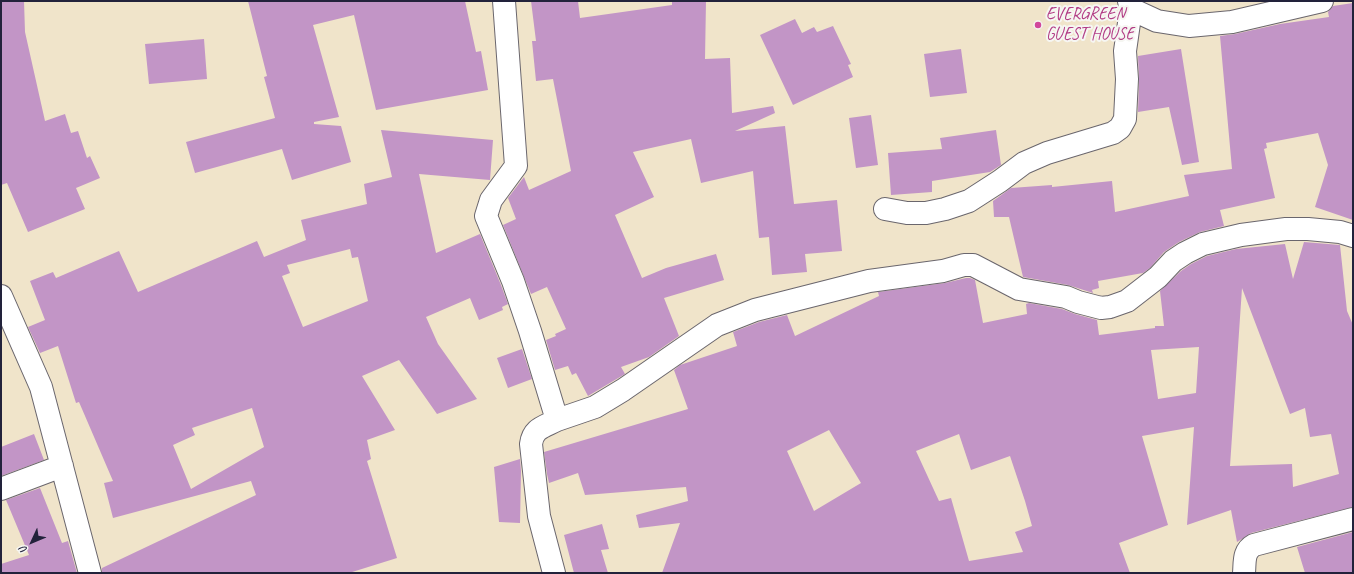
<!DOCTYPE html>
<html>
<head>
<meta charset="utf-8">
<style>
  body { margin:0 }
  #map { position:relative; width:1354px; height:574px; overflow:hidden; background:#f0e4ca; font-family:Caveat,sans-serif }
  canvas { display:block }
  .frame { position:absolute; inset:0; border:2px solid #22223b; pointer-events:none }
  .north { position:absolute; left:12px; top:522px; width:40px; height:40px; -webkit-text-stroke:3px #f6f6f2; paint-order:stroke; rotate:226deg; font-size:11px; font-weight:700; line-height:16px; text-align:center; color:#22223b }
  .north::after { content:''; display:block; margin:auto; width:14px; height:18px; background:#22223b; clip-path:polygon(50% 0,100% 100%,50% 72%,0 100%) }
</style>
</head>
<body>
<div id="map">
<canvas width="1354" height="574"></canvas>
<div class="frame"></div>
<div class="north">U</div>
</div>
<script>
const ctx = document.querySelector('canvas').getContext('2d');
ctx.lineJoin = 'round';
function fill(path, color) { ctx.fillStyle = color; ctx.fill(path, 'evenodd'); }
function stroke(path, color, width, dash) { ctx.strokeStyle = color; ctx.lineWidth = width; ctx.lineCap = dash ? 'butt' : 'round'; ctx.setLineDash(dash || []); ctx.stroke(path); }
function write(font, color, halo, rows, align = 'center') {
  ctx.font = font + ' Caveat,sans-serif'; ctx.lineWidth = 4; ctx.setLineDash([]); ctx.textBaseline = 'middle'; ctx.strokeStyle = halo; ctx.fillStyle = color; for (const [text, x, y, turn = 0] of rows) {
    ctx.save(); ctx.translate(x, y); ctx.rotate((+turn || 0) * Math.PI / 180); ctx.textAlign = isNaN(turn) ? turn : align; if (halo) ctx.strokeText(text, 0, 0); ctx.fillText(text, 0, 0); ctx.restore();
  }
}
fill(new Path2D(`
  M1,1h23l1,31 20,89 20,-7 6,19 7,-2 9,27 3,-2 10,22 -24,10 9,21 -57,23 -21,-49 -6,2z
  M248,1h217l11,51 5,-1 7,39 -112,20 -22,-95 -41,10 26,92 -25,5v2l27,2 10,36 -59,18 -10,-31 -87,24 -9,-31 89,-24 -11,-41 3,-1z
  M531,1h47l2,17 92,-13v-4h34l-1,58 25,-1 2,55 41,-7 2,7 -40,18 50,-5 9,78 43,-4 5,51 -37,3 2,18 -35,3 -3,-38 -10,1 -6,-67 -52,12 -10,-44 -58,13 21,45 -39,18 27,63 24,-10 50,-14 8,26 -60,18 15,38 -30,21 -28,10 4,7 -37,22 -12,-23 -4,2 -4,-9 -13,4 -9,-30 10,-4 -1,-2 11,-5 -19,-42 -16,7 -28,-69 13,-6 -8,-21 16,-21 5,13 42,-19 -18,-92 -17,2 -4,-40h4z
  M1353,3v217l-38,-13 13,-42 -10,-32 -52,10 1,5 -3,1 11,49 -55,12 4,16 -24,6 -21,10 -15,10 -14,16 -7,5 -45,8 1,7 -7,2 1,3 -25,-8 -45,-8 -14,-60h-15l-1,-16 18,-13 41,-3v2l60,-6 3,31 74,-16 -5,-21 48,-6 -12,-133 15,-2 45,-10 49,-7 -1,-5 5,-6z
  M795,19l7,14 12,-6 3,5 16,-6 18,38 -3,1 5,12 -60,28 -33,-70z
  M204,39l3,40 -58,5 -4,-40z
  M961,49l6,44 -37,4 -6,-43z
  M1181,49l18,113 -17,3 -13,-58 -31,5 1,-32 -1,-24z
  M871,115l7,50 -22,3 -7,-50z
  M381,130l112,10 -3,40 -71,-6 17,79 44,-19 21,51 7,19 -6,3 1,3 -24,10 -9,-22 -44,19 12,27 39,55 -40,15 -38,-54 -37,16 33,54 -28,10 4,19 -4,2 30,97 -48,15h-247v-5l154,-73 -5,-14 -138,37 -9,-35 9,-2 -34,-79 -3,1 -18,-57 -18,7 -12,-26 17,-7 -15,-39 23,-9 3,6 63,-27 19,41 119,-51 7,16 42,-17 -5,-20 66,-16 -3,-20 28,-7zM350,249l2,9 6,-1 10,44 -65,26 -21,-51 8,-3 -3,-8zM252,408l12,39 -73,42 -18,-44 22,-10 -3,-7z
  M996,130l5,35 -11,7 -58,9v11l-41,3 -3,-42 54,-4 -2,-11z
  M1304,242l36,3 7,66 6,14v182l-102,26 -14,9 -6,-32 -44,15 7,-98 -52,9 26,89 -49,18 11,30h-468l18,-50 -41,5 -3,-13 52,-14 -2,-14 -101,8 -7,-22 -29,10 -2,-9 -3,-22 144,-43 -14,-39 6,-5 57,-19 -4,-14 26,-10 28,-7 8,21 84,-40 -1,-4 67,-9 21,-5h4l5,2 8,43 44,-9 -1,-10 3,-1 33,6 13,5 22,6 2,15 56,-7v-2h9l-4,-35 21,-20 10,-7 16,-8 29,-7 49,-5 8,35zM1242,288l48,126 15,-6 5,29 21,-3 8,40 -46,13 -1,-23 -62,2zM1199,347l-3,46 -38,6 -7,-49zM829,430l32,53 -47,28 -27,-60zM959,434l12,36 39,-14 15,45 7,25 -17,6 8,20 -54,9 -18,-63 -12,3 -23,-50z
  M522,349l10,30 -24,9 -11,-30z
  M34,434l10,26 -43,16v-29z
  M520,459l1,12 -1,52 -21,-1 -5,-55z
  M40,488l22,55 6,-2 9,32h-76v-9l28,-9 -23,-55z
  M602,524l7,25 -8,1 7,23h-34l-10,-38z
  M1353,532v41h-48l-8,-26z`), '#c295c6');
const minor = new Path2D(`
  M504,1l12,165 -25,34 -5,16 27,65 17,50 27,89c-13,7 -24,8 -26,24l8,72 15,57
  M1131,9l26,12 32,5 43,-4 90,-21
  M885,209l22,4h19l19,-4 24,-8 31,-20 24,-18 23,-10 66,-20 7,-5 5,-9 2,-40 -2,-28 6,-42 -2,-8
  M1,296l40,91 49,186
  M557,420l38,-13 28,-17 94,-65 38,-15 114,-29 74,-10 21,-6h9l46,24 47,8 12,5 23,6 9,-1 17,-6 31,-24 15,-16 12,-8 18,-9 38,-9 45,-6h22l32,3 13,4
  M1,489l61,-23
  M1244,573c1,-11 -1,-22 10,-28l99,-26`);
stroke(minor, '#6a666d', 24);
stroke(minor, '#fff', 22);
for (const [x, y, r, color] of [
  [1038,25,4,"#d1479c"]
]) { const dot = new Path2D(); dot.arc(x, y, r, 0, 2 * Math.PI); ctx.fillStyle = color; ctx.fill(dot); stroke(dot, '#f6f6f2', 1.5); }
write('17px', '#b23c85', '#f6f6f2', [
  ["EVERGREEN",1046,15],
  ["GUEST HOUSE",1046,35]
], 'left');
</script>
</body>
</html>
